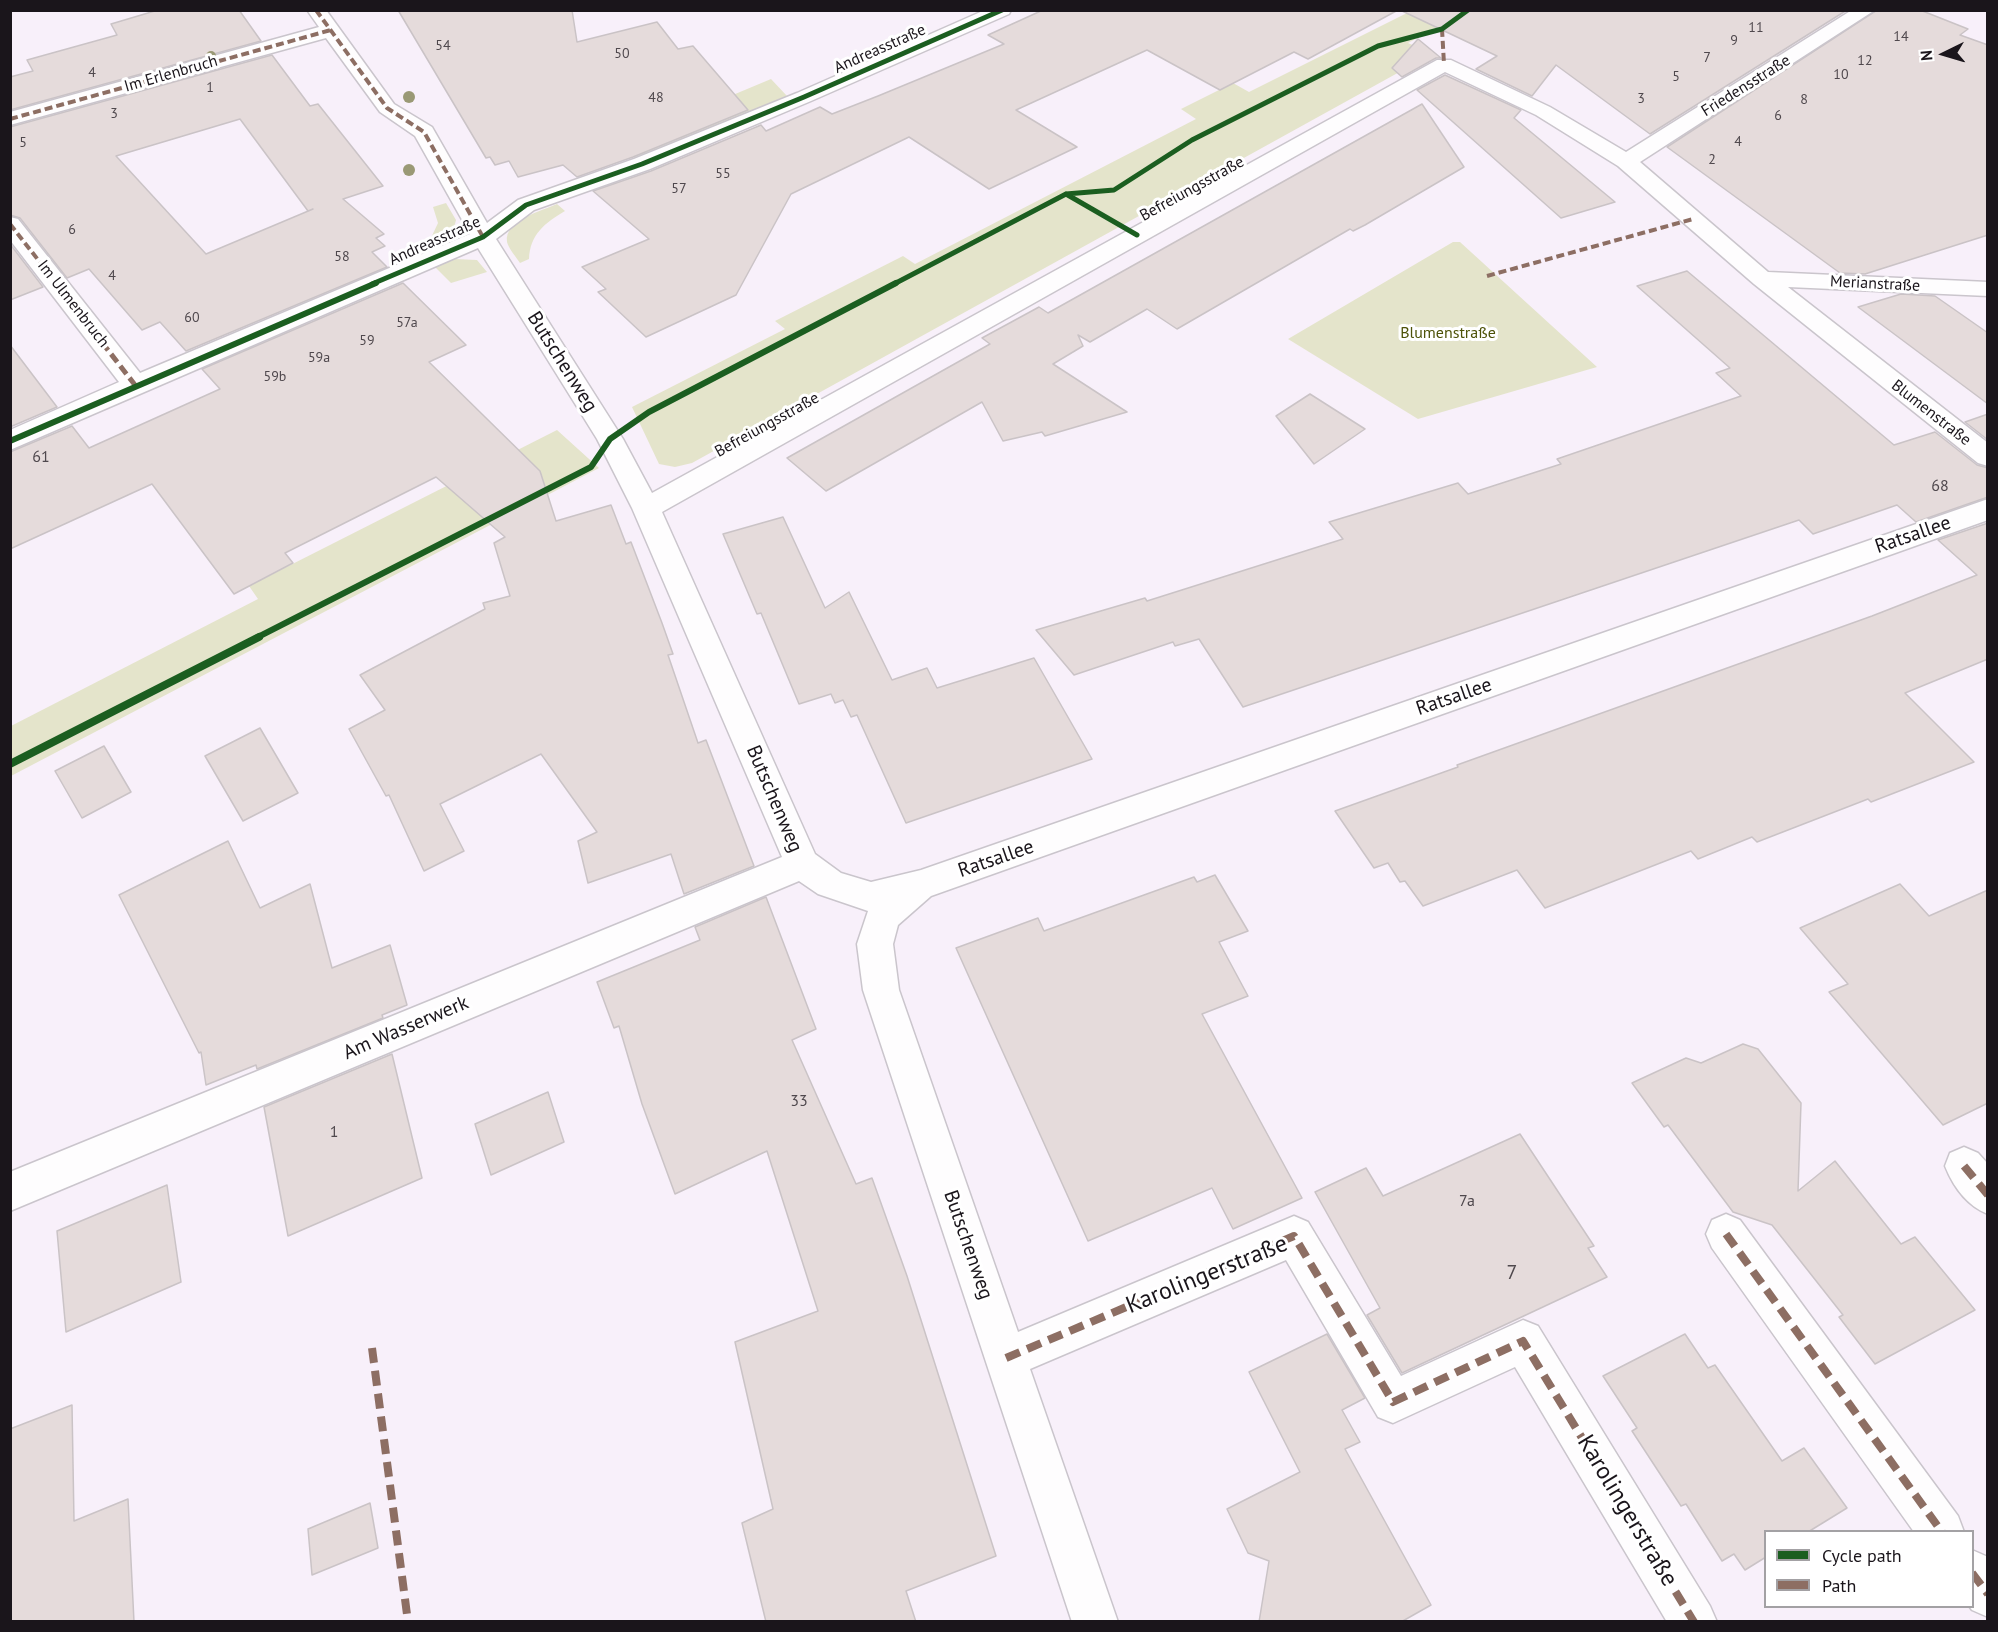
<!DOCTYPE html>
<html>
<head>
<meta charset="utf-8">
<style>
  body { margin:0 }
  #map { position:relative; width:1998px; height:1632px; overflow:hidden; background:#f8f0fa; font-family:"PT Sans",sans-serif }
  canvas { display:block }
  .frame { position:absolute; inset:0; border:12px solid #1a151b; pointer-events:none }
  .legend { position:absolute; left:1764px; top:1530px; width:210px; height:78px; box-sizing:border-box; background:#fff; border:2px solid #a3a1a4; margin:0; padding:8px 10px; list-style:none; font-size:18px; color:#1a151b }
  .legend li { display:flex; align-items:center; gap:12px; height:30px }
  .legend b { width:30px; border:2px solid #a3a1a4 }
  .north { position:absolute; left:1914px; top:24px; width:60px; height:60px; -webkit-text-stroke:4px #fff; paint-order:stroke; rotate:265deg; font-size:16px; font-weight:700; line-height:24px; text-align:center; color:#1a151b }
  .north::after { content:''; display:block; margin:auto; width:21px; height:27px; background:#1a151b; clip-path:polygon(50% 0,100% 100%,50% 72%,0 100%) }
</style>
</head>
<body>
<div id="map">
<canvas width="1998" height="1632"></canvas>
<div class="frame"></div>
<ul class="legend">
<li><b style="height:8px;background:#1b5e20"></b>Cycle path</li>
<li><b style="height:8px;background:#8d6e63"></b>Path</li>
</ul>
<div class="north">N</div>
</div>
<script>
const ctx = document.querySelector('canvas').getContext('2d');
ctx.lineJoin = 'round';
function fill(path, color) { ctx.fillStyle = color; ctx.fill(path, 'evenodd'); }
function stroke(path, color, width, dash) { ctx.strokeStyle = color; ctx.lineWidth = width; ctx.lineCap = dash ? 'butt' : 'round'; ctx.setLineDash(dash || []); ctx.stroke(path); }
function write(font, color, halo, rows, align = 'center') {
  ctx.font = font + ' "PT Sans",sans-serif'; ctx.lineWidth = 6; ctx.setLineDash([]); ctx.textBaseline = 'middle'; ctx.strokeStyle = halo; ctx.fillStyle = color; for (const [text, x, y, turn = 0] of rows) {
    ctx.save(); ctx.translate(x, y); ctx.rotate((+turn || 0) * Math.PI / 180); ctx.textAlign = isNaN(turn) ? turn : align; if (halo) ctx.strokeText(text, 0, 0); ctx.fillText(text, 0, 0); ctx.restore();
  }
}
fill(new Path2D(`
  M1411,11l27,16 -30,16 24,11 -740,409 -17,4 -16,-3 -27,-57 153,-78 -10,-8 128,-65 12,8 281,-145 -15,-10 52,-26 16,9z
  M771,79l16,17 -144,59 -49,13 -14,-9z
  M446,203l10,17c-5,23 -20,27 -41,36l-4,-3 19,-13 8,-17 -5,-16z
  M557,204l8,7c-20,12 -35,23 -36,48l-9,4c-4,-6 -11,-14 -13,-21 -3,-22 35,-31 50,-38z
  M1453,242h7l137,125 -179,52 -130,-80z
  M455,259l22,1 10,12 -36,11 -17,-17z
  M557,430l42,38 -588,308v-50l247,-127 -9,-13z`), '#e4e4cb');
const building = new Path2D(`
  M158,10h81l22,31 -251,69v-33l23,-6 -6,-11 90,-25 -6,-11z
  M398,10h174l5,32 80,-20 21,27 15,-3 55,64 -115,47 -56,20 -14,-12 -45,12 -9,-16 -14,4 -5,-8 -4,1z
  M1043,10h355l-90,49 -14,-7 -74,38 -73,-40 -131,60 61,37 -88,42 -80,-52 -118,57 -55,101 -90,42 -48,-45 8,-3 -24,-22 67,-28 -56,-48 58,-20 110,-46 5,6 54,-24 12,7 46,-18 126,-52 -16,-9z
  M1400,10h447l-197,124 -94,-69 -24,31 -56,-27 21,-13z
  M1877,10h43l48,19 -8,6 28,10v190l-123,39 -25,-1 -173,-126z
  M1418,39l23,19h-5l-34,19 -10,-9z
  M272,55l38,51 8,-2 65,82 -40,13 41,35 -8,4 9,8 -13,6 15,15 -201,84 -26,-29 -18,8 -53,-61 -22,9 -47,-60 -10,-3v-88zM240,119l68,92 5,-2 -107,45 -90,-98z
  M1445,75l76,35 -7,8 101,84 -54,16 -144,-128z
  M1422,104l42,63 -99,58 -12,6 -3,-2 -173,100 -30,-20 -57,33 -12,-7 5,11 -30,18 74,48 -82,24 -3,-4 -39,9 -21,-39 -156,89 -39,-33 203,-114 -8,-6 57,-31 9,6z
  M10,244l33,43 -33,13z
  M1687,271l207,174 41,-13 42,33 11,3v29l-72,25 -19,-17 -84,29 -14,-14 -556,187 -44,-68 -24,7 -2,-4 -99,33 -38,-45 109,-32 2,3 196,-62 -14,-17 129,-39 10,11 93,-30 -4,-5 184,-63 -25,-23 14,-5 -93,-82z
  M403,283l63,62 -37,17 111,109 16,50 55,-16 15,39 5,-2 31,81 11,31 -5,1 30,88 8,-3 48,126 -70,28 -13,-40 -83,29 -10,-42 19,-9 -56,-78 -101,50 24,47 -40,20 -35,-76 -3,1 -37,-67 36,-19 -25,-35 125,-66 -2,-6 27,-7 -16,-53 11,-6 -69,-60 -151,76 8,10 -59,31 -82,-110 -142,65v-97l62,-26 17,22 131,-59 -18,-20z
  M1901,294l34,2 53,37v71l-130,-97z
  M10,345l47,62 -47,20z
  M1310,394l55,35 -51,35 -38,-48z
  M1988,414v26l-23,-18z
  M783,517l42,91 24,-16 43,88 35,-12 10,20 97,-30 58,101 -186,64 -49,-108 -6,2 -8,-17 -8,3 -4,-9 -32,10 -38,-91 -4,1 -34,-80z
  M1988,523v136l-83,34 69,69 -103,40 -3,-3 -111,43 -5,-5 -54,22 -7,-8 -146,57 -28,-38 -94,36 -18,-25 -5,1 -12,-19 -14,5 -39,-57 123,-44 -1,-2 415,-149 105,-41 -39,-35z
  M260,728l38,65 -55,28 -38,-65z
  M104,746l27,46 -49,26 -27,-47z
  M228,841l32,67 50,-24 22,84 58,-23 17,60 -25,10 1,3 -126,51 -1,-4 -50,20 -5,-33 -2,1 -80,-158z
  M1215,875l33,56 -29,11 29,54 -46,18 100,184 -69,31 -21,-41 -124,53 -132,-293 82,-30 6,13 150,-54 3,5z
  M1900,884l29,32 59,-26v213l-45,22 -114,-133 19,-8 -48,-56z
  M766,897l50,132 -24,11 64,144 16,-6 35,98 89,280 -90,35 10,31h-150l-24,-99 31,-14 -38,-167 83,-31 -51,-160 -92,43 -33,-90 -23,-78 -5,2 -17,-46 103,-42 -5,-13z
  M1743,1044l15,5 43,54 -3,88 37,-30 66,83 14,-7 60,73 -100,54 -36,-47 4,-2 -71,-90 -39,-13 -65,-87 -4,2 -32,-44 54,-25 15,5z
  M392,1054l30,124 -134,58 -24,-129z
  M548,1092l16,50 -73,33 -16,-51z
  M1520,1134l74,112 -6,2 19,29 -205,96 -35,-58 13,-7 -65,-116 51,-24 17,28z
  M167,1185l14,97 -115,50 -9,-101z
  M1327,1334l38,64 -23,12 18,32 -15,7 86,156 -30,17h-142l10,-61 -21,-8 -21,-44 73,-37 -51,-100z
  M1685,1334l23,34 7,-3 67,96 22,-13 43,60 -39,24h-42v25l-21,13 -11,-16 -12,7 -36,-57 -5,2 -49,-75 5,-3 -34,-52z
  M72,1405l2,116 54,-22 6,123h-124v-193z
  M370,1503l8,45 -66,27 -4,-46z`);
fill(building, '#e5dbdb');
stroke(building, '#cac3c6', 1.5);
const street = new Path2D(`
  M307,10h19l68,94 38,23 55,96 31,-23 116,-41 163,-66 188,-83h26l-2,4 -198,87 -161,68 -116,41 -38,29 127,200 29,54 785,-433h14l99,47 76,45 226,-142h23l-235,152 128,110 220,10v14l-200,-9 200,156v23l-10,-3 -224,-179 -136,-118 -82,-51 -91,-43 -783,440 153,342 26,19 30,9 50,-12 1067,-371v21l-1057,376 -33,29 -5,19 6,46 119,342 276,-116 14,6 93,154 122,-56 15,6 172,280 7,16h-50l-152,-255 -122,56 -15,-6 -92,-157 -256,109 88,253h-46l-209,-632 -6,-46 11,-33 -50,-17 -19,-13 -789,330v-39l772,-315 -150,-349 -35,-69 -119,-191 -468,202v-20l109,-48 -109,-142v-23l8,2 122,154 330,-139 -55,-98 -35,-24 -54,-74 -316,87v-13l309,-85z
  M1964,1147l14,6 10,11v50c-21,-8 -35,-28 -43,-48l5,-13z
  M1726,1214l14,6 218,296 6,16h-50l-202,-284 -6,-14 6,-14z
  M1972,1550l16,7v60l-16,-7 -3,-4h3z`);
stroke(street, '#cac5cc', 3);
fill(street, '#fefdfe');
stroke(new Path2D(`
  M316,10l71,98 37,24 59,105 -5,2
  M1442,29l2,35
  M10,119l321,-89
  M10,224l47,60
  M1487,276l206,-57`), '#8d6e63', 4, [8, 4]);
stroke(new Path2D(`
  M56,283l79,102`), '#8d6e63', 5, [10, 5]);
stroke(new Path2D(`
  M1964,1166l24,29
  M1726,1234l216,298
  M372,1348l36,274
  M1006,1358l288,-122 99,166 130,-61 171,281
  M1972,1573l16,21`), '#8d6e63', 8, [15, 8]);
stroke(new Path2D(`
  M1066,194l71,41
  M372,284l111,-47 43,-32 116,-41 162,-67 198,-87
  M894,284l172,-90 48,-4 78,-50 186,-94 64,-17 26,-19`), '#1b5e20', 5);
stroke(new Path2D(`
  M10,441l366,-158
  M256,638l335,-171 19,-28 39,-27 247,-129`), '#1b5e20', 6);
stroke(new Path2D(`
  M10,764l249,-127`), '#1b5e20', 8);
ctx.fillStyle = '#9a9975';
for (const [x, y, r] of [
  [211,56,5],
  [409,97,6],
  [409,170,6]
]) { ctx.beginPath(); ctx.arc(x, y, r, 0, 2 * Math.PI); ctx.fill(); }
write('14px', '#4f484d', null, [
  ["11",1756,28],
  ["14",1901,37],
  ["9",1734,41],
  ["54",443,46],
  ["50",622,54],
  ["7",1707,58],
  ["12",1865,61],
  ["4",92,73],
  ["10",1841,75],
  ["5",1676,77],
  ["1",210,88],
  ["48",656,98],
  ["3",1641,99],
  ["8",1804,100],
  ["3",114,114],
  ["6",1778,116],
  ["4",1738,142],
  ["5",23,143],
  ["2",1712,160],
  ["55",723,174],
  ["57",679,189],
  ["6",72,230],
  ["58",342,257],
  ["4",112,276],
  ["60",192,318],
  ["57a",407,323],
  ["59",367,341],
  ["59a",319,358],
  ["59b",275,377]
]);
write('16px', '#1a151b', '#fff', [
  ["Andreasstraße",880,49,-24],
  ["Im Erlenbruch",171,74,-16],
  ["Friedensstraße",1746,86,-32],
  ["Befreiungsstraße",1192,189,-29],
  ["Andreasstraße",435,241,-24],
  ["Merianstraße",1875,284,3],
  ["Im Ulmenbruch",73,304,52],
  ["Blumenstraße",1931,413,38],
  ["Befreiungsstraße",767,425,-29]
]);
write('16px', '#4d5208', '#fff', [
  ["Blumenstraße",1448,333]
]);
write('16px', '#4f484d', null, [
  ["61",41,457],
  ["68",1940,486],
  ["33",799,1101],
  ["1",334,1132],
  ["7a",1467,1201]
]);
write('20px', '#1a151b', '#fff', [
  ["Butschenweg",562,362,58],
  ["Ratsallee",1913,535,-19],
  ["Ratsallee",1454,697,-19],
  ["Butschenweg",774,799,67],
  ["Ratsallee",996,859,-19],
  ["Am Wasserwerk",406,1028,-23],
  ["Butschenweg",968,1245,71]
]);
write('20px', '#4f484d', null, [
  ["7",1512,1273]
]);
write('24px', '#1a151b', '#fff', [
  ["Karolingerstraße",1207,1275,-22],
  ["Karolingerstraße",1627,1511,59]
]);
</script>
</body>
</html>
